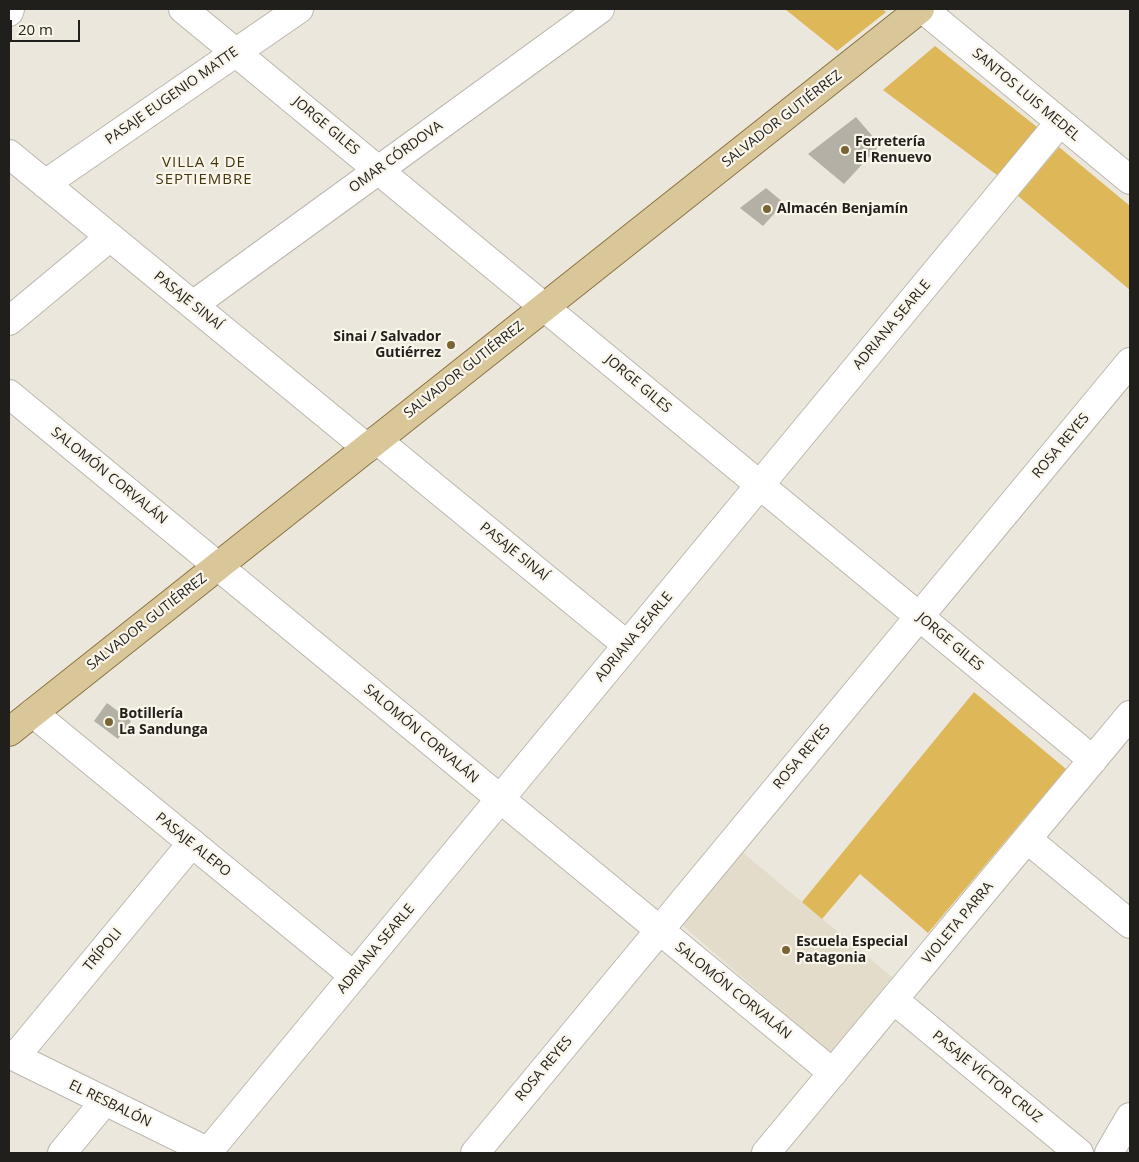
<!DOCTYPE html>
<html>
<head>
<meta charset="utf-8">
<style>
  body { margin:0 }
  #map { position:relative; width:1139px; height:1162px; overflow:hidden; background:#ece7dd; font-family:"Open Sans",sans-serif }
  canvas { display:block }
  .frame { position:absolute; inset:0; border:10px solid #211f1b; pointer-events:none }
  .scale { position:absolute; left:10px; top:20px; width:70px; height:22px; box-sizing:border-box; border:2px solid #211f1b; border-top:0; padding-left:6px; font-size:15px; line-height:18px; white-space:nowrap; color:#211f1b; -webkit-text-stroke:4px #f9f5ea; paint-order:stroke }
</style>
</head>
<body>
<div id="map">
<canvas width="1139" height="1162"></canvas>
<div class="frame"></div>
<div class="scale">20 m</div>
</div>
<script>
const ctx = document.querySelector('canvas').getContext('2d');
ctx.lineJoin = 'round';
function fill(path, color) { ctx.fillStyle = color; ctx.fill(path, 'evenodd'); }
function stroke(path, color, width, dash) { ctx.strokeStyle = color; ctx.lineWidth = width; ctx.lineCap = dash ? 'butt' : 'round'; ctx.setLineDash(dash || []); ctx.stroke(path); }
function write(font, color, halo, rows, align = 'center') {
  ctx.font = font + ' "Open Sans",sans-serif'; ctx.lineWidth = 4.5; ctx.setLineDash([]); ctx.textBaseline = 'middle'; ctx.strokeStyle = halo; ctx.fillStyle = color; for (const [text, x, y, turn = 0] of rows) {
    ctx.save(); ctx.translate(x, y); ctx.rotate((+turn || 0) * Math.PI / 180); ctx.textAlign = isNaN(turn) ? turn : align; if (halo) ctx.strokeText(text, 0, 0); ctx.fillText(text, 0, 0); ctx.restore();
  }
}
fill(new Path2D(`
  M741,851l151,126 -61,77 -150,-130z`), '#e4dcca');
fill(new Path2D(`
  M785,9h97l4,3 -49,39z
  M935,46l107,85 -45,44 -114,-85z
  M1059,147l71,59v84l-112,-94z
  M974,692l92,77 -138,164 -68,-59 -38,45 -20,-17z`), '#ddb758');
fill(new Path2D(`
  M856,117l24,28 -36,39 -36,-30z
  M766,188l18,15 -21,23 -23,-18z
  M107,703l24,18 -13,18 -24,-18z`), '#b4b0a6');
const minor = new Path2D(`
  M183,9l910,751
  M923,9l207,171
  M9,12l1,-3
  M9,154l358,294
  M45,184l254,-175
  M193,305l407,-296
  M9,321l101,-84
  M9,394l824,679
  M377,440l250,205
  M33,713l321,263
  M1027,839l103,85
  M894,1000l185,153
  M9,1054l202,99
  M15,1057l177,-214
  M208,1152l852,-1030
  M62,1153l43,-52
  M475,1153l655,-791
  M766,1153l364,-438
  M1109,1153l21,-36`);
const major = new Path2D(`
  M9,732l911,-723`);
stroke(minor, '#bcb7ad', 30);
stroke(major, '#8a7441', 30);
stroke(minor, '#fff', 28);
stroke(major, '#dac799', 28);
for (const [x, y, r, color] of [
  [845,150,5,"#796534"],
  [767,209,5,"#796534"],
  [451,345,5,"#796534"],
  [109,722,5,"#796534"],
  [786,950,5,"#796534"]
]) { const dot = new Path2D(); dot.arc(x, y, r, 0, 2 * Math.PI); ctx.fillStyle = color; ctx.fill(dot); stroke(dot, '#f9f5ea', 2); }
write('14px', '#211f1b', '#f9f5ea', [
  ["SANTOS LUIS MEDEL",1026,95,40],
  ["PASAJE EUGENIO MATTE",172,96,-35],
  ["SALVADOR GUTIÉRREZ",782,119,-38],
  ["JORGE GILES",326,126,40],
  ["OMAR CÓRDOVA",396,157,-36],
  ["PASAJE SINAÍ",188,301,39],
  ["ADRIANA SEARLE",892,325,-50],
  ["SALVADOR GUTIÉRREZ",464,370,-38],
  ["JORGE GILES",638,384,40],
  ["ROSA REYES",1061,446,-50],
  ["SALOMÓN CORVALÁN",109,476,39],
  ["PASAJE SINAÍ",514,552,39],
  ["SALVADOR GUTIÉRREZ",147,622,-38],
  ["ADRIANA SEARLE",634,637,-50],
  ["JORGE GILES",950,642,40],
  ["SALOMÓN CORVALÁN",421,734,40],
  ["ROSA REYES",802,757,-50],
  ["PASAJE ALEPO",193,845,39],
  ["VIOLETA PARRA",958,923,-50],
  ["ADRIANA SEARLE",376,949,-50],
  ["TRÍPOLI",103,950,-50],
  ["SALOMÓN CORVALÁN",733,991,39],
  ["ROSA REYES",544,1069,-50],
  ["PASAJE VÍCTOR CRUZ",987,1077,39],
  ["EL RESBALÓN",110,1104,26]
]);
write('bold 14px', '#211f1b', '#f9f5ea', [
  ["Ferretería",855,142],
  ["El Renuevo",855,158],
  ["Almacén Benjamín",777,209],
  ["Sinai / Salvador",441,337,"right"],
  ["Gutiérrez",441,353,"right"],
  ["Botillería",119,714],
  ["La Sandunga",119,730],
  ["Escuela Especial",796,942],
  ["Patagonia",796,958]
], 'left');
ctx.letterSpacing = '1px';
write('15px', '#44350c', '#f9f5ea', [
  ["VILLA 4 DE",204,163],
  ["SEPTIEMBRE",204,180]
]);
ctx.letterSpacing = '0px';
</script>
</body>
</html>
